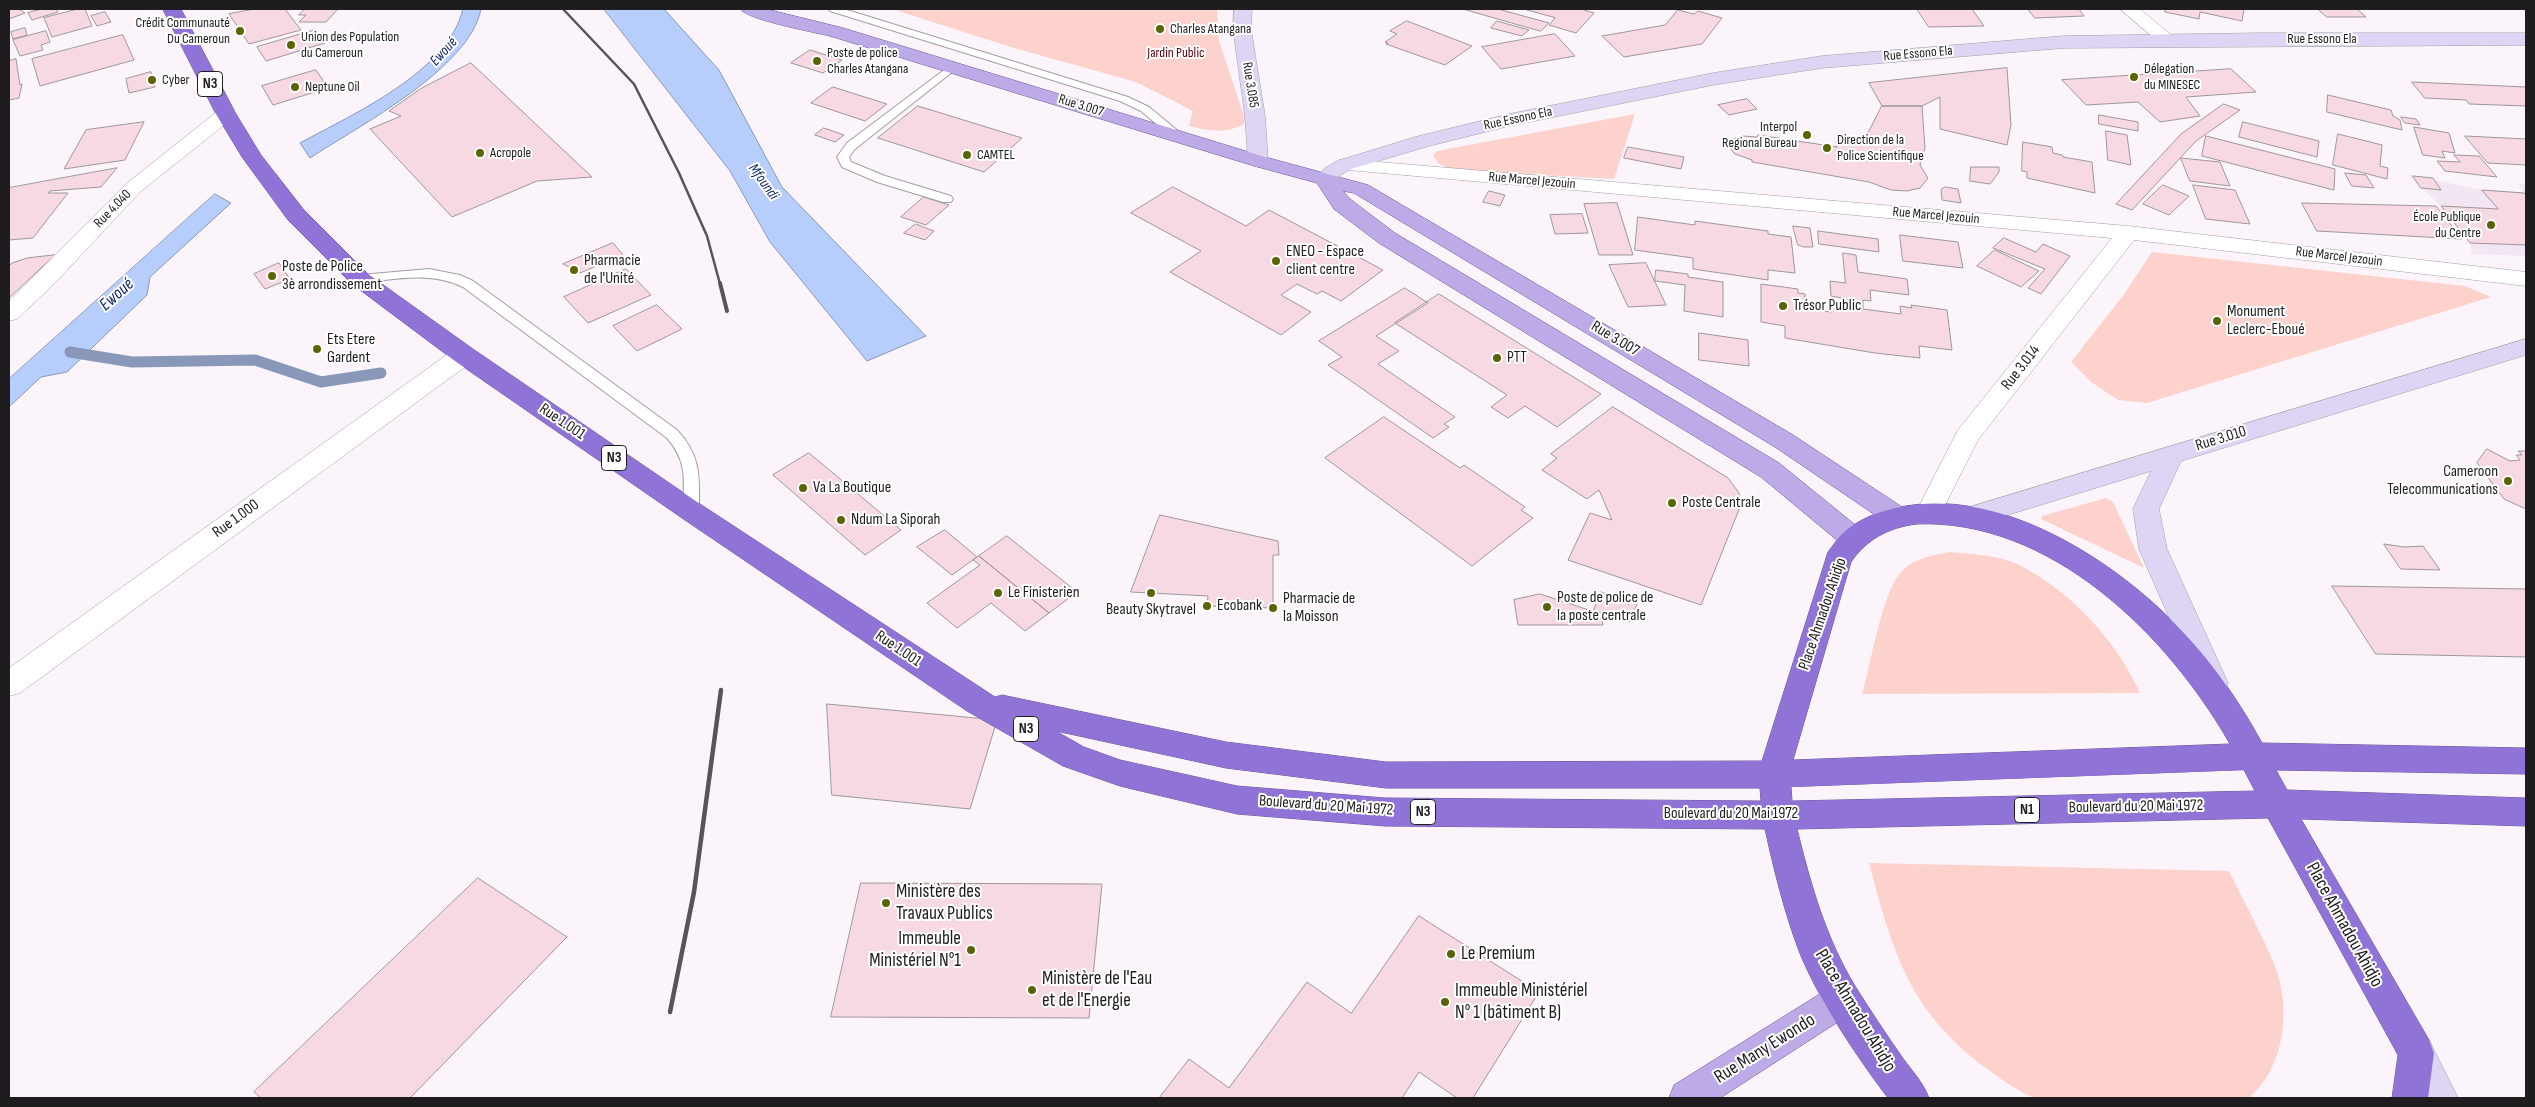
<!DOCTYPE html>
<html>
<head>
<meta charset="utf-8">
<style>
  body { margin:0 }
  #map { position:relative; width:2535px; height:1107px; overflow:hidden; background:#fbf5fb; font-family:"Sofia Sans Condensed",sans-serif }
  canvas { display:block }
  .frame { position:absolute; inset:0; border:10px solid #1e1c1e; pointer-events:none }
</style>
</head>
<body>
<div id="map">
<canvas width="2535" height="1107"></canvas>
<div class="frame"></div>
</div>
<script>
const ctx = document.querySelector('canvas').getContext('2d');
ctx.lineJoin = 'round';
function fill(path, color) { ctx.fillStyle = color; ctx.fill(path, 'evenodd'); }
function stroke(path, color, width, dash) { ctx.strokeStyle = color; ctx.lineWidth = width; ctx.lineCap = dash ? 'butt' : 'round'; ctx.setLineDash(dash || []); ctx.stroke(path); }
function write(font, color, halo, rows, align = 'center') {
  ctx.font = font + ' "Sofia Sans Condensed",sans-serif'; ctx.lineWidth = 4; ctx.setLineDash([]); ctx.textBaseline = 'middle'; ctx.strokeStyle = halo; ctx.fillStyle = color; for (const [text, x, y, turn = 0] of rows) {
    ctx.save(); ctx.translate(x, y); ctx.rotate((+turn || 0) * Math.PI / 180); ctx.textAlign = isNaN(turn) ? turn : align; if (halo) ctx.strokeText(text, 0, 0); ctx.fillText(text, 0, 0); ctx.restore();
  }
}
fill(new Path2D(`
  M2407,174l75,16 41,2 -7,-12 4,4 6,1v71l-54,-2 -2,-11 -29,-37z`), '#f2e6f2');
fill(new Path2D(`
  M892,9h325l2,32 26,78 -1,5c-18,10 -36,7 -55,2l4,-15 -57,-29 -122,-34z
  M1635,114l-21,65 -163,-9 -13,-7 -5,-8 4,-4z
  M2152,252l313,34 26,11 -344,106 -29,-3 -27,-18 -20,-20 54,-69z
  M2106,498l7,4 31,66 -103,-49 1,-3z
  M1949,552c22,2 48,3 68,12 52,25 100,77 123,129l-278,1c9,-30 20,-104 41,-124 12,-12 31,-15 46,-18z
  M1869,863l360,8c15,31 32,61 45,93 18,43 11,103 -25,134 -51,0 -101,0 -152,0 -16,0 -47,4 -61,0 -14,-3 -37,-21 -49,-29 -78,-58 -94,-116 -118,-206z`), '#fdd1cc');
const water = new Path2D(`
  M463,9h18c-11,59 -122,117 -171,149l-10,-15c53,-29 148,-71 163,-134z
  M604,9h60l55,61 63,117 144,149 -59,25 -97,-119 -40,-71z
  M215,194l16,9 -81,74 -3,18 -80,77 -26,5 -32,30v-28z`);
fill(water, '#b7cdfc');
stroke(water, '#8998b9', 1);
stroke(new Path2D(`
  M70,352l62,10 123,-2 66,22 60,-9`), '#8998b9', 11);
const building = new Path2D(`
  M9,9h10l6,4 -16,6z
  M42,9h14l2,3 -26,8 -4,-7z
  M78,9h7l7,17 -40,11 -8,-19z
  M255,9h30l16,21 -52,14 -20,-30z
  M305,9h33l-12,13h-27l7,-7h-7z
  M1463,9h35l51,14 -8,8z
  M1524,9h57l13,4 -18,20 -27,-8 6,-7z
  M1917,9h55l12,17 -55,1z
  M2028,9h51l5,7 -49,2z
  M2166,9h78l-2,12 -42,-9 -1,7 -34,-7z
  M2318,9h39l9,8h-39z
  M1678,10l16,4 4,-3 24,7 -20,26 -78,13 -22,-21 63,-11z
  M105,12l6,10 -14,4 -6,-10z
  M1407,21l65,25 -27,19 -59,-21 2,-1 -3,-1 12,-8 -7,-3z
  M1497,21l32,9 -7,6 -31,-8z
  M25,28l2,7 -14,4 -2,-7z
  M315,30l10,13 -59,18 -9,-14z
  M46,31l4,11 -9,3 2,5 -23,6 -7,-16z
  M1555,34l20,22 -74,13 -19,-22z
  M123,35l11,25 -94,26 -8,-27z
  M810,50l32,10 -19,13 -32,-10z
  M16,59l4,26 2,-1 -3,14 -10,2v-39z
  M471,63l121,114 -55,4 -85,36 -82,-88 31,-13 -12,-5 31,-22z
  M851,67l7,3 -7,5 -7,-2z
  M2007,68l4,57 -4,20 -67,-16v-32l-18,9h-40l-13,-23z
  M2231,69l25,23 -70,5 14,19 -40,6 -22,-20 -52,3 -24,-25z
  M316,70l12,18 -55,17 -11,-19z
  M151,72l4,15 -26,6 -3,-14z
  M2412,82l114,5v19l-57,-2 -3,-4 -41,-2z
  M833,87l54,17 -22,17 -54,-18z
  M2328,95l63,15 2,6 7,4 2,10 -75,-18z
  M1747,99l10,10 -28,6 -11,-10z
  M2224,104l16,6 -44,31 -64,69 -16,-6 65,-70z
  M918,106l104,32 -38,34 -106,-34z
  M1882,106h40l3,42 -5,17 8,13 -8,10 -13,3 -16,-1 -22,-8 -117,-20v-2l-17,-6 -7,-8 4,-7 11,-3 14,1 1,-2 79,12 -1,-6 5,-4 24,1z
  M2099,115l39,7v9l-39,-7z
  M2401,117l15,2 4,6 -15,-2z
  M144,122l-19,38 -61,9 22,-39z
  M2243,122l76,19 -2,16 -78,-20z
  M2414,127l35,6 6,20 -13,-2 3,7 -22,-3z
  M824,128l20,7 -9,7 -20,-7z
  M2106,131l21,4 4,30 -23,-5z
  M2338,134l44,11 -2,21 8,2 -1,11 -54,-14z
  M2206,136l129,33 -1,21 -132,-34z
  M2465,136l61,3v26l-38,-2z
  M2023,142l29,5 1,6 9,2 1,2 29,5 3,31 -68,-15v-6l-5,-1z
  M1628,147l56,10 -3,12 -57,-11z
  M2454,155l25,1 18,21 -52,-6 -8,-10 23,1z
  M2181,158l39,4 10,24 -40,-5z
  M1971,167h28v5l-9,12 -20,-3z
  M117,168l-16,19 -51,4 -2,2h20l-35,45 -24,2v-52z
  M2345,173l21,2 8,13 -22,-2z
  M2413,176l20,2 8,12 -20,-2z
  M2163,185l26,11 -20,19 -26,-11z
  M2193,185l42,5 15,34 -44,-5z
  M1173,187l73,39 23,-16 114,60 -42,31 -19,-10 -5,3 -20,-10 -16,11 30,17 -30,23 -111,-63 31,-21 -70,-38z
  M1945,187l13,2 3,14 -19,-3 -1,-10z
  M2482,190l42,3 2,2v50l-56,-2 -29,-37 57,3z
  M1489,191l16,4 -5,11 -17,-4z
  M924,197l25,8 -23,20 -25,-8z
  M1617,203l16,52h-34l-15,-51z
  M2302,203l134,3 26,33 -145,-8z
  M1582,214l6,19 -33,1 -5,-19z
  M1638,217l57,8v-4l73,10v3l23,3 4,36 -27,-3v10l-75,-11v-11l-58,-8z
  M916,224l15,6 3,1 -9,9 -21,-7z
  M1793,226l17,2 3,19h-9l-6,-2z
  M1818,231l60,8 1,13 -60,-8z
  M1900,235l58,7 5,26 -60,-7z
  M2004,238l32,14 7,-8 27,12 -29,38 -13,-6 17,-19 -52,-21z
  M613,243l10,12 -43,18 -17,-9z
  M1995,250l44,21 -18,16 -44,-21z
  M1843,253l13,2 2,17 49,7 2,16 -39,-5 1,11 -8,-1v9l38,5 -1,-8 12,2 -1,-3 36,5 5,40 -33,-4 1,12 -45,-5 -90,-15v-12l-24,-4v-38l37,5v4l7,1v14l26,4v-7l12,1 -1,-8 -11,-2 -1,-15 15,2z
  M55,255l-46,43v-32l3,-3 15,-5z
  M279,263l11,16 -25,10 -11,-15z
  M1646,263l20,42 -38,2 -19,-42z
  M626,269l25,26 -63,28 -24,-26z
  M1656,270l32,4v3l35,5v35l-39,-6 1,-26 -30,-4z
  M1405,288l23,15 -52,33 23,15 -21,13 77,53 -11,7 5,3 -16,11 -105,-73 14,-8 -23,-16z
  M1439,294l162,100 -44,33 -32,-21 -17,12 -17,-11 16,-12 -112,-72z
  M657,305l25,24 -45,22 -24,-25z
  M1699,333l49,7 1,26 -50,-6z
  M1613,407l115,71 11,15 1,14 -39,98 -133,-45 22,-47 22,7 -13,-30 -12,9 -45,-29 15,-12 -6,-4z
  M1384,417l76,51 4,-3 61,42 -4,3 12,8 -61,48 -147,-108z
  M2487,449l23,12 10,-1 -4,-5h6l-4,-4h8v58l-22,-10 -27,-36z
  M809,453l92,77 -36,25 -92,-80z
  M1160,515l118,26 1,14h-6v53l-66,-2 1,-10 -77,-4z
  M945,530l32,27 -25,18 -35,-28z
  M1007,536l70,56 -28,21 -70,-57z
  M2384,544l20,3 19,-1 17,24 -39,-1z
  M979,556l70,57 -24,18 -34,-28 -34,25 -30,-25 53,-38 -7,-5z
  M2332,586l194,3v68l-150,-3z
  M1601,592l36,12 -7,18 -36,-12z
  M1540,594l61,20 2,11h-85l-4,-25z
  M827,704l170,16 -27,89 -138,-14z
  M478,878l89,59 -157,161h-149l-7,-6z
  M861,883l241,1 -13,134 -258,-1z
  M1419,916l120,76 -66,106h-16l-38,-26 -17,26h-243l30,-39 40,29 78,-106 44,31z`);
fill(building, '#f6d9e3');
stroke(building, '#9f9699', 1);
const lane = new Path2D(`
  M829,9h15l284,88 21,10 35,29 -2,3h-8l-33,-28 -21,-10 -290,-90z
  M952,64l6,3 -2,2 -101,80 -6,8 2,5 34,14 66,20 2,3 -2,3h-8l-66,-20 -35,-15 -5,-10 10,-14z
  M429,269l31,6 13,6 204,149c25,27 22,47 22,81l-2,4h-12l-2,-4c1,-30 5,-49 -16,-73l-204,-151c-33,-16 -68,-8 -103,-4l-7,-4 7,-4z`);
const street = new Path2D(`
  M2120,9h20l37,31 -2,4h-14z
  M226,108l7,2 3,4 -3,4 -93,74 -86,92 -37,35 -8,2v-20l117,-117 93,-74z
  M1344,159l784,67 398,46v14l-392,-46 -156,200 -40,79 -9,3 -9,-3 -4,-7 42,-82 154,-192 -775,-69 -3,-4 3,-4z
  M464,347l9,2 3,6 -3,6 -453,332 -11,3v-28l446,-319z`);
const secondary = new Path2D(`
  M1234,9h18l-1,20 14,87 3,45 -3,4 -7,2 -7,-2 -3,-4 -3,-45 -12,-87z
  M2261,33h265v12l-462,3 -242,20 -109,17 -204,41 -80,20 -78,23 -12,7 -7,8 -7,2 -7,-2 -4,-4 11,-12 12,-7 78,-24 94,-23 204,-41 109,-17 242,-20z
  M2526,339v16l-345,106 -22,48 8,40 61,134 -4,9 -11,3 -11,-3 -4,-9 -59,-134 -6,-40 18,-38 -179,55 -9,-3 -4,-7 4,-7z
  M2416,1035l13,5 29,58h-38l-22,-45 5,-13z`);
const primary = new Path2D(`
  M740,9h26l77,19 422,129 103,28 425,250 112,74 4,7 -4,7 -9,3 -9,-3 -112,-76 -421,-254 -11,-2 7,8 45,34 384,230 85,69 4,7 -4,7 -10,3 -10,-3 -83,-69 -382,-234 -45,-34 -17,-26 -66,-18 -421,-129c-16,-4 -83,-16 -90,-27z
  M1843,982l12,5 6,12 -6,12 -135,87h-51l5,-13 157,-98z`);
const highway = new Path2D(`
  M163,9h18l55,105 25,41 43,55 64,64 105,75 227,155 295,193 7,-2 224,47 160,20 376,-1 66,-209c5,-6 9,-13 14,-18 15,-14 35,-22 54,-26 102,-24 221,53 287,124 32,34 57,71 79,111l264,5v26l-250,-4 11,20 239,8v28l-225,-7 128,221 5,13 -6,45h-36l6,-43 -130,-237 -471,11c14,56 28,107 58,157 15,24 31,48 47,71 10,14 21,25 27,41h-41c-31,-41 -70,-99 -89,-147 -15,-40 -25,-81 -34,-122l-380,-3 -148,-12 -117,-28 -57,-20 -96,-55 -285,-193 -227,-157 -103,-77 -64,-64 -46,-63 -26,-43zM1916,524c134,-6 252,111 314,220l-437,16 58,-198c16,-23 37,-34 65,-38zM1056,731l170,37 160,20h374l1,13 -376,-3 -148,-12 -117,-26 -36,-13zM2244,770l11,21 -463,10 -1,-14z`);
stroke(lane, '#a39da3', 2);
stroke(street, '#a39da3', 1);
stroke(secondary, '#a39da3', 1);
stroke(primary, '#675596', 1);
stroke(highway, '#675596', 1);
fill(lane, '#fff');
fill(street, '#fff');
fill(secondary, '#ddd5f3');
fill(primary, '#bcabe6');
fill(highway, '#8f73d6');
stroke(new Path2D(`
  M563,9l71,75 45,89 28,63 13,48`), '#575457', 2.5);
stroke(new Path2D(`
  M720,283l7,28`), '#575457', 4);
stroke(new Path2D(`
  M670,1012l24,-120 27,-202`), '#575457', 4.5);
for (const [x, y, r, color] of [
  [1160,29,5,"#5b6402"],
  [240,31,5,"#5b6402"],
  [291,45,5,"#5b6402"],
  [817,61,5,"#5b6402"],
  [2134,77,5,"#5b6402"],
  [152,80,5,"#5b6402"],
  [295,87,5,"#5b6402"],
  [1807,135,5,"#5b6402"],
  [1827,148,5,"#5b6402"],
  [480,153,5,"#5b6402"],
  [967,155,5,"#5b6402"],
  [2491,225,5,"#5b6402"],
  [1276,261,5,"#5b6402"],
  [574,270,5,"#5b6402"],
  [272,276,5,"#5b6402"],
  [1783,306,5,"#5b6402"],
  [2217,321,5,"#5b6402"],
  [317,349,5,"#5b6402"],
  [1497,358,5,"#5b6402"],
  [2508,481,5,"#5b6402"],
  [803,488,5,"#5b6402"],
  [1672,503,5,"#5b6402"],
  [841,520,5,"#5b6402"],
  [998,593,5,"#5b6402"],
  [1151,593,5,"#5b6402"],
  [1207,606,5,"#5b6402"],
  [1547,607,5,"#5b6402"],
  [1273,608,5,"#5b6402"],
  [886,903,5,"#5b6402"],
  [971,950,5,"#5b6402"],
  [1451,954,5,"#5b6402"],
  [1032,990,5,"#5b6402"],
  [1445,1002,5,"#5b6402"]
]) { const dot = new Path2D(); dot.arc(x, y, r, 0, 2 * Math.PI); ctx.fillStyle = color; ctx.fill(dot); stroke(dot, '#fff', 2); }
write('14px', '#1e1c1e', '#fff', [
  ["Crédit Communauté",230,23,"right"],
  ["Du Cameroun",230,39,"right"],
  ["Charles Atangana",1170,29],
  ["Union des Population",301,37],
  ["du Cameroun",301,53],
  ["Poste de police",827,53],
  ["Charles Atangana",827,69],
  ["Délegation",2144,69],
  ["du MINESEC",2144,85],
  ["Cyber",162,80],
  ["Neptune Oil",305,87],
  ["Interpol",1797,127,"right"],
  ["Regional Bureau",1797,143,"right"],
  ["Direction de la",1837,140],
  ["Police Scientifique",1837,156],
  ["Acropole",490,153],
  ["CAMTEL",977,155],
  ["École Publique",2481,217,"right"],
  ["du Centre",2481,233,"right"]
], 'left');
write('14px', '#1e1c1e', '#fff', [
  ["Rue Essono Ela",2322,39],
  ["Rue Essono Ela",1918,54,-5],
  ["Rue 3.085",1250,85,81],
  ["Rue 3.007",1081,106,17],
  ["Rue Essono Ela",1518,119,-12],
  ["Rue Marcel Jezouin",1532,181,5],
  ["Rue 4.040",113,209,-46],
  ["Rue Marcel Jezouin",1936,216,5],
  ["Rue Marcel Jezouin",2339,257,7]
]);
write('14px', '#590209', '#fff', [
  ["Jardin Public",1176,53]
]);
write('italic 15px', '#11296a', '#fff', [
  ["Ewoué",444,52,-48],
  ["Mfoundi",763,182,54]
]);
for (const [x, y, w] of [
  [210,84,25],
  [614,458,25],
  [1026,729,25],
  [2027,810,25],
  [1423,812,25]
]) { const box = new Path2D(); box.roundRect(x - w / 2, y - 12.5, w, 25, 4); ctx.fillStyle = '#fff'; ctx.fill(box); stroke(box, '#1e1c1e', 1); }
write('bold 15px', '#1e1c1e', null, [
  ["N3",210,84],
  ["N3",614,458],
  ["N3",1026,729],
  ["N1",2027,810],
  ["N3",1423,812]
]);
write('16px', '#1e1c1e', '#fff', [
  ["ENEO - Espace",1286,252],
  ["client centre",1286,270],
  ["Pharmacie",584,261],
  ["de l'Unité",584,279],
  ["Poste de Police",282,267],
  ["3è arrondissement",282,285],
  ["Trésor Public",1793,306],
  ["Monument",2227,312],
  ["Leclerc-Eboué",2227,330],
  ["Ets Etere",327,340],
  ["Gardent",327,358],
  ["PTT",1507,358],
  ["Cameroon",2498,472,"right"],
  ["Telecommunications",2498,490,"right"],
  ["Va La Boutique",813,488],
  ["Poste Centrale",1682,503],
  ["Ndum La Siporah",851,520],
  ["Le Finisterien",1008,593],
  ["Poste de police de",1557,598],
  ["la poste centrale",1557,616],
  ["Pharmacie de",1283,599],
  ["la Moisson",1283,617],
  ["Ecobank",1217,606],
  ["Beauty Skytravel",1151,610,"center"]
], 'left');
write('16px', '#1e1c1e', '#fff', [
  ["Rue 3.007",1615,339,31],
  ["Rue 3.014",2021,368,-52],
  ["Rue 1.001",562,422,34],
  ["Rue 3.010",2221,439,-17],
  ["Rue 1.000",236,519,-36],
  ["Place Ahmadou Ahidjo",1823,614,-71],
  ["Rue 1.001",898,649,34],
  ["Boulevard du 20 Mai 1972",1326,806,4],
  ["Boulevard du 20 Mai 1972",2136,807,-1],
  ["Boulevard du 20 Mai 1972",1731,814]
]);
write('italic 18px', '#11296a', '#fff', [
  ["Ewoué",117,295,-42]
]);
write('19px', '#1e1c1e', '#fff', [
  ["Ministère des",896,892],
  ["Travaux Publics",896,914],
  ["Immeuble",961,939,"right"],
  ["Ministériel N°1",961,961,"right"],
  ["Le Premium",1461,954],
  ["Ministère de l'Eau",1042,979],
  ["et de l'Energie",1042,1001],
  ["Immeuble Ministériel",1455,991],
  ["N° 1 (bâtiment B)",1455,1013]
], 'left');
write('19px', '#1e1c1e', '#fff', [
  ["Place Ahmadou Ahidjo",2344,925,61],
  ["Place Ahmadou Ahidjo",1855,1011,59],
  ["Rue Many Ewondo",1765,1049,-32]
]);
</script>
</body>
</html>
